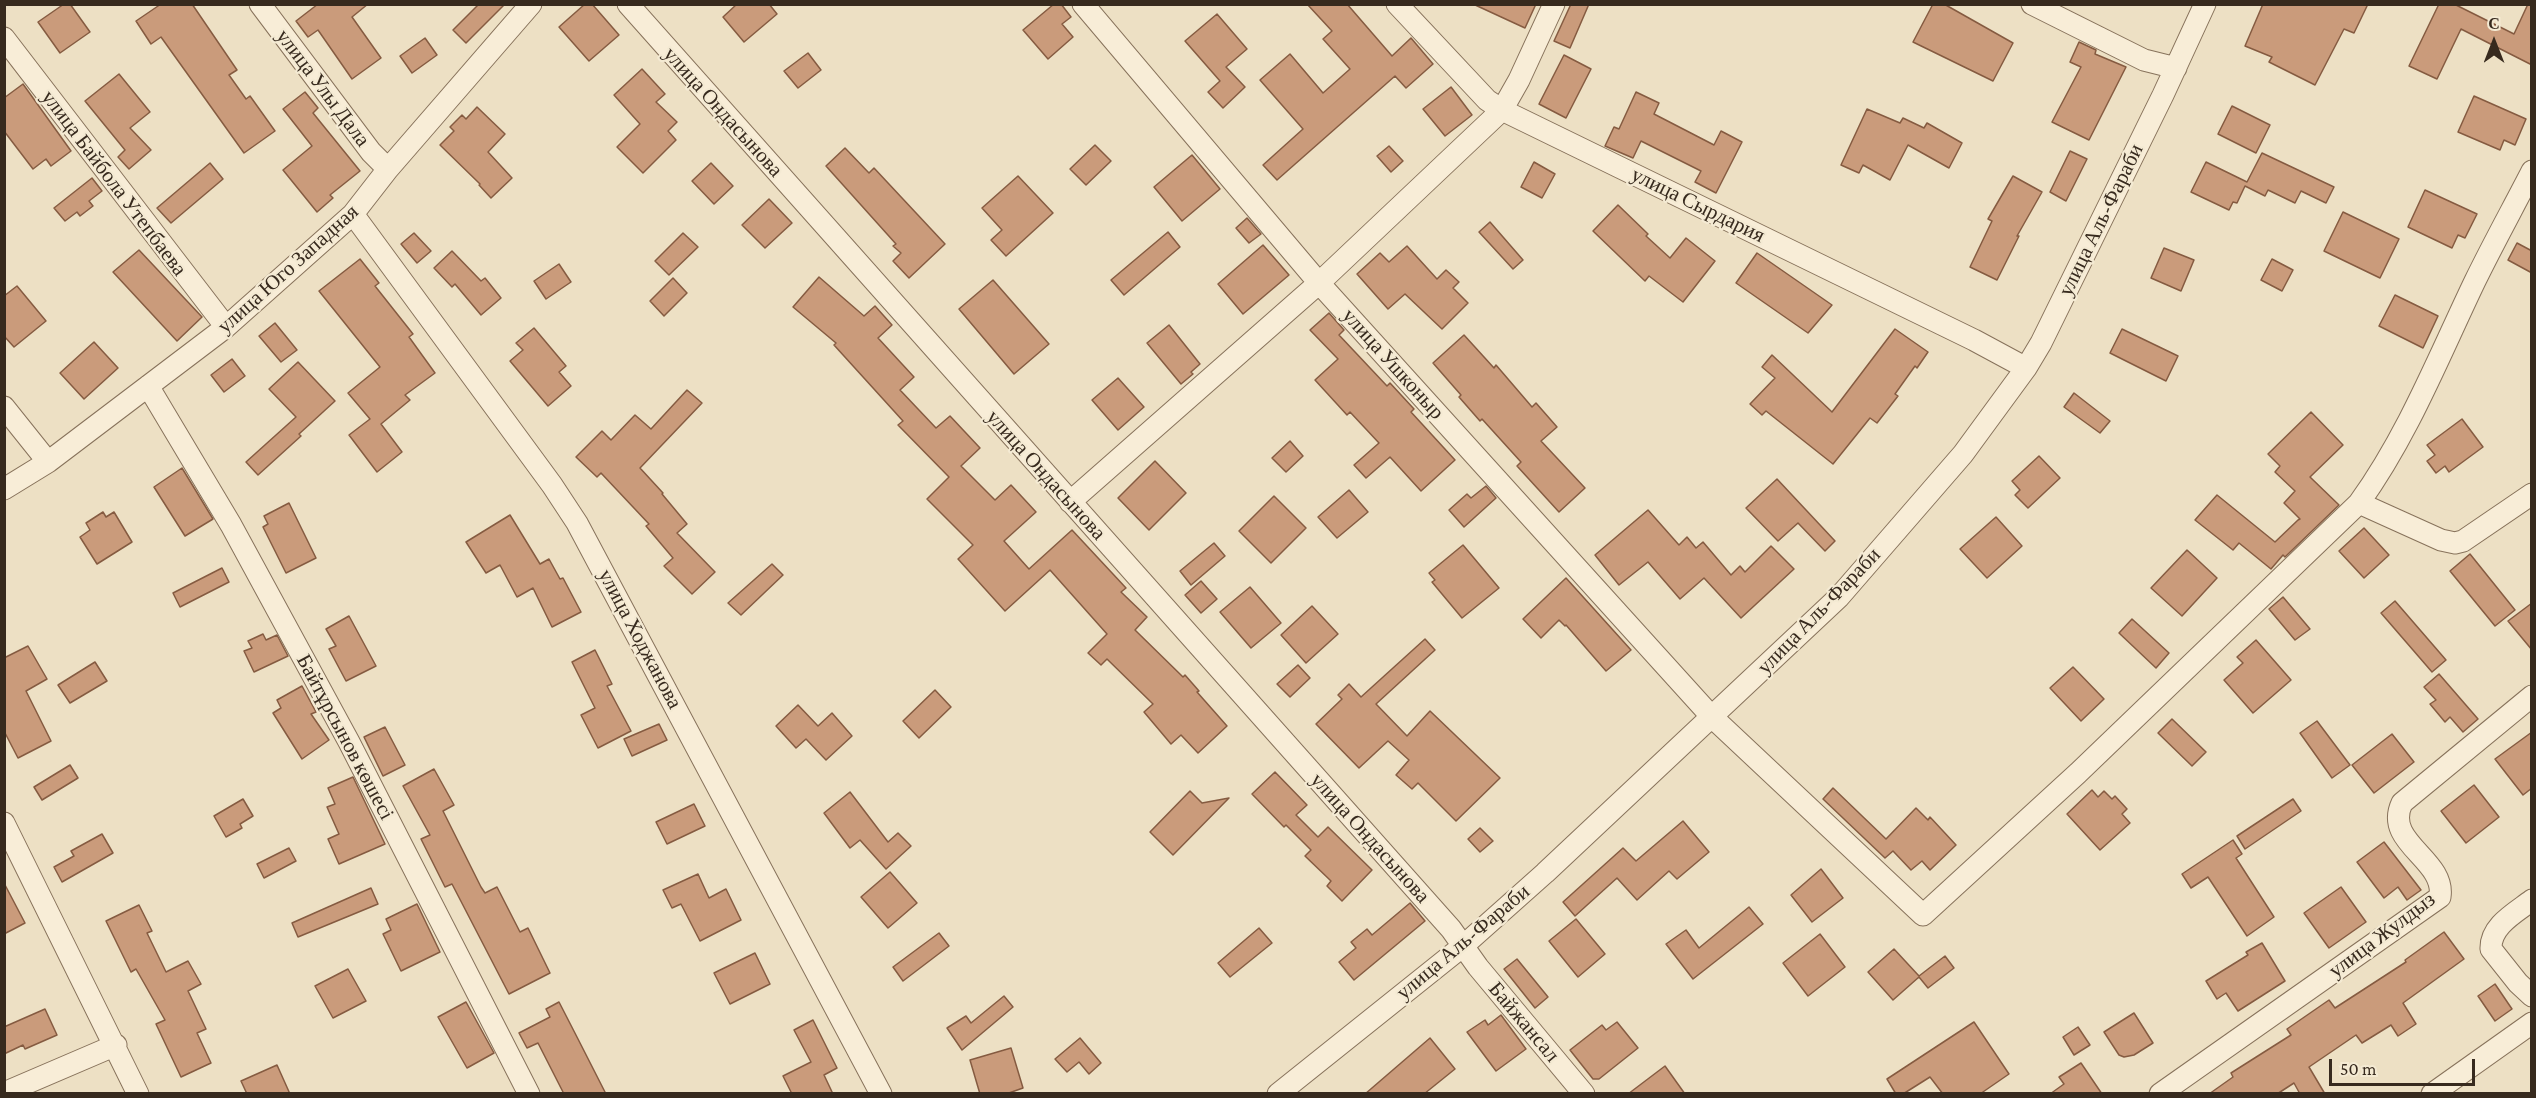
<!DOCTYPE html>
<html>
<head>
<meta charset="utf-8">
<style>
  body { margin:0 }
  #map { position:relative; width:2536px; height:1098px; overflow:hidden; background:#ede0c4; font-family:"Crimson Pro",serif }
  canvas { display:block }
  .frame { position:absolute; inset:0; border:6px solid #372a1e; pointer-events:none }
  .north { position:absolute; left:2464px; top:12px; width:60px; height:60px; -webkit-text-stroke:4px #f4ead3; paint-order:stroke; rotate:0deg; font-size:16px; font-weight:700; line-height:24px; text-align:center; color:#372a1e }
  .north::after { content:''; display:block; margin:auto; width:21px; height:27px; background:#372a1e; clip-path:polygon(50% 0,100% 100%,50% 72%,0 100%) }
  .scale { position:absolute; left:2329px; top:1059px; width:146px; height:27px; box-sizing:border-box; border:3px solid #372a1e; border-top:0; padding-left:8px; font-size:18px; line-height:21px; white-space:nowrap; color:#372a1e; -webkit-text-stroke:4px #f4ead3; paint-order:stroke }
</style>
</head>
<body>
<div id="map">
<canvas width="2536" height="1098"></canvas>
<div class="frame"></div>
<div class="north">С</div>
<div class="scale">50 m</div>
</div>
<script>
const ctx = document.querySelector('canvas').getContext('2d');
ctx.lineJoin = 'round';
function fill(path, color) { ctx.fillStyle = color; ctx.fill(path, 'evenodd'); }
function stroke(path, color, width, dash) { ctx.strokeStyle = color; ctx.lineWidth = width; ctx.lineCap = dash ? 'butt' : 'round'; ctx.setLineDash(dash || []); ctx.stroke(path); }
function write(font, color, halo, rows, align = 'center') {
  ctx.font = font + ' "Crimson Pro",serif'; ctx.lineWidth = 4.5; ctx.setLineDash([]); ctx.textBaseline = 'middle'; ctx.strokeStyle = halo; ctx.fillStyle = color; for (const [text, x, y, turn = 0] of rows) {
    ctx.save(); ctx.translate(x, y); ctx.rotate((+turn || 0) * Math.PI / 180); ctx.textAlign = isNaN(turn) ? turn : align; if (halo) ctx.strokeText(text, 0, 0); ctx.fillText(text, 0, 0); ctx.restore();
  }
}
const building = new Path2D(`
  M64,4h6l20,28 -30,21 -22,-31z
  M161,4h31l45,66 -8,5 17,24 4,-3 25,35 -31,22 -83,-116 -10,7 -15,-23z
  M318,4h50l-16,13 29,41 -29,21 -34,-49 -10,7 -12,-16z
  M479,4h26l-39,39 -13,-13z
  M585,4h7l27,31 -30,26 -30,-34z
  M737,4h32l8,10 -33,28 -21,-25z
  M1054,4h7l10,13 -9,7 11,13 -25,22 -25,-29z
  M1307,4h40l45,52 19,-18 22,26 -27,24 -11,-12 -118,104 -14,-15 40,-36 -43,-49 30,-26 33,39 27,-24 -27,-30 9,-8z
  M1473,4h63l-11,24z
  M1571,4h18l-19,44 -16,-7z
  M1933,4h11l69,39 -20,38 -80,-39z
  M2263,4h105l-14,29 -10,-4 -29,56 -46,-23 3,-5 -27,-11z
  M2439,4h15l60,30 14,-30h4v61l-71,-36 -24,50 -28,-13z
  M1217,14l30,35 -21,18 19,20 -22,21 -15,-16 12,-11 -35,-40z
  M425,38l12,17 -25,18 -12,-17z
  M2079,42l17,8 -1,4 31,13 -37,73 -37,-18 29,-55 -11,-5z
  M808,53l13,17 -23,18 -14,-17z
  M1564,55l27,14 -25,49 -27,-14z
  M642,69l23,25 -9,8 21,20 -9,9 8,9 -33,33 -26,-26 23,-23 -26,-29z
  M119,74l31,38 -20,16 21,22 -22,19 -11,-12 7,-7 -40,-49z
  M23,84l48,67 -20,15 -5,-7 -13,10 -29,-38v-33z
  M1451,87l21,28 -27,21 -22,-27z
  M305,92l13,16 -5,5 47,58 -30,24 3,3 -16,14 -34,-42 29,-24 -29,-37z
  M1636,92l23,11 -5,11 60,31 7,-14 21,11 -26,51 -21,-11 6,-11 -60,-30 -8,17 -28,-12 9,-19 5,2z
  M2474,96l52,23 -11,26 -11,-5 -4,10 -42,-18z
  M2232,106l38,19 -14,28 -38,-19z
  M477,107l28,27 -17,18 24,26 -21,20 -12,-13 1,-1 -40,-39 14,-14 -4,-4 12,-12 4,4z
  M1867,109l33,14 3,-5 21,10 3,-5 35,20 -13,25 -41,-23 -18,35 -27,-15 -4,8 -18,-8z
  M1095,145l16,16 -25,24 -16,-16z
  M1389,146l14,15 -12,11 -14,-16z
  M845,148l24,25 5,-5 71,76 -36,34 -16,-17 8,-8 -8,-7 3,-2 -70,-78z
  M2070,151l17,8 -21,42 -16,-9z
  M2262,153l72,34 -8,16 -25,-12 -6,12 -27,-13 -3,6 -20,-10 -8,17 -4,-1 -4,8 -38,-18 15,-30 41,20z
  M1192,155l28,34 -38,32 -28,-34z
  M1534,162l21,12 -13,24 -21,-11z
  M210,163l13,16 -52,44 -14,-15z
  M711,163l22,23 -19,18 -22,-23z
  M1018,176l35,37 -47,43 -15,-16 11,-10 -20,-22z
  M2013,176l29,16 -25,44h2l-22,44 -27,-13 22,-46 -4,-2z
  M92,178l10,13 -13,10 4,5 -13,10 -3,-4 -12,9 -11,-13z
  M2425,190l52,24 -12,24 -7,-3 -6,13 -44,-21z
  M769,199l23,24 -27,25 -23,-23z
  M1618,205l30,29 -2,2 24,22 16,-20 29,23 -32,41 -34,-26 -4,5 -52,-50z
  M2343,212l56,27 -19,39 -56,-27z
  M1247,218l14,16 -12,9 -13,-15z
  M1490,222l33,38 -10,9 -34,-37z
  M1168,232l12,15 -56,48 -13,-15z
  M414,233l17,18 -14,12 -16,-19z
  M683,233l15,14 -29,28 -14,-14z
  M2517,243l15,8v22l-24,-13z
  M1263,245l26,30 -46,39 -25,-30z
  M1407,246l30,33 9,-9 13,12 -6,6 15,15 -26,26 -37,-35 -17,15 -31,-35 23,-21 9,9z
  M2164,248l30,12 -13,31 -30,-13z
  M139,250l63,67 -25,24 -64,-69z
  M452,251l29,30 4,-3 16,20 -20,17 -26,-31 -3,3 -18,-19z
  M1757,253l75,52 -24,28 -72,-50z
  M360,259l19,24 -4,3 38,48 -4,3 26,36 -30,22 5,5 -29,24 21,28 -25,20 -28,-37 21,-16 -22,-26 32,-26 -61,-76z
  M2272,259l21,11 -11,21 -21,-11z
  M559,264l12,18 -25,17 -12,-18z
  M819,277l45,39 11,-10 17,19 -14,13 36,39 -14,13 36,38 14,-12 30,32 -19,18 34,34 16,-15 25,27 -32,29 25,28 43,-39 54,58 -5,4 26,25 -12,13 48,47 2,-2 14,16 -2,1 30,34 -29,27 -17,-18 -10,9 -27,-32 9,-8 -46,-45 -6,6 -13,-12 19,-19 -57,-64 -45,41 -47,-52 15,-14 -46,-46 22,-22 -51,-52 5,-4 -69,-76 2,-2 -43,-36z
  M673,278l14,15 -23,23 -14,-15z
  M993,280l56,64 -35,30 -55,-65z
  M17,286l29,35 -32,26 -10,-11v-40z
  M2395,295l43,21 -15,32 -44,-22z
  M1329,313l15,17 -5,5 48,51 3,-3 24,26 -3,3 44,48 -34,31 -31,-34 -24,21 -12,-13 25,-22 -29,-31 -3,3 -32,-35 23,-21 -28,-29z
  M275,323l22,27 -16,12 -22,-26z
  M1169,325l31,39 -9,8 2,2 -12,10 -34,-41z
  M534,328l32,38 -7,6 12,14 -23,20 -38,-45 13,-11 -7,-7z
  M1895,329l33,23 -11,16 -2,-2 -20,28 3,2 -21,27 -7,-5 -37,46 -67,-53 -4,4 -12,-11 25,-26 -13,-11 10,-12 60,57z
  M2122,329l56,27 -12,25 -56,-28z
  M1464,335l30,33 2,-3 36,42 4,-4 21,24 -16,14 44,47 -26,24 -42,-46 4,-4 -39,-43 -2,2 -21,-24 2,-2 -28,-32z
  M94,342l24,26 -34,31 -24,-26z
  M232,359l13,17 -21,16 -13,-17z
  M298,362l37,39 -36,33 2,2 -43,39 -12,-13 50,-45 -27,-28z
  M1118,378l26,29 -26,23 -26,-30z
  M687,390l15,13 -62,65 23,25 -1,1 25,30 -10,9 38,39 -23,22 -28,-28 9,-8 -27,-32 3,-2 -48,-51 -4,4 -21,-20 26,-26 9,9 24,-25 16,14z
  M2074,393l36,28 -10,12 -36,-26z
  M2311,412l32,33 -33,32 29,28 -54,52 -2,-2 -12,14 -32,-26 -6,7 -38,-30 22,-25 58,47 23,-22 2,-1 -16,-16 11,-12 -20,-19 5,-6 -12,-12z
  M2462,419l21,28 -34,25 -4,-6 -9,7 -9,-12 8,-6 -8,-10z
  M1290,441l13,15 -17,16 -14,-14z
  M2039,456l21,22 -32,30 -13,-13 5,-5 -8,-9z
  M1155,461l31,32 -37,37 -31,-32z
  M182,468l31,51 -28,17 -31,-49z
  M1777,479l58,62 -10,10 -27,-28 -20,18 -32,-33z
  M1486,486l10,12 -32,29 -15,-17 18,-16 4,4z
  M1349,490l19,22 -31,26 -19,-21z
  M1274,496l32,32 -35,35 -32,-32z
  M289,503l27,55 -30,15 -23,-46 5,-3 -4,-8z
  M1648,510l31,35 8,-8 9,11 7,-6 28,33 9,-9 5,6 26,-26 23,23 -53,49 -37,-40 -24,21 -32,-37 -29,23 -24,-30z
  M103,512l3,5 8,-5 18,30 -35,22 -17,-27 10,-7 -4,-7z
  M510,515l30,49 9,-5 11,20 3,-1 18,34 -29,15 -19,-39 -16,9 -17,-32 -14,8 -20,-31z
  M1996,517l26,29 -35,32 -27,-29z
  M2364,528l25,27 -25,23 -25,-27z
  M1214,543l11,13 -34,29 -11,-14z
  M1463,545l36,43 -37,30 -30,-36 3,-2 -6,-7z
  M2187,550l30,28 -35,38 -31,-28z
  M2470,554l45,56 -20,16 -45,-55z
  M772,564l11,11 -42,40 -13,-12z
  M222,568l7,14 -49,25 -7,-14z
  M1566,578l65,72 -25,21 -40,-46 -1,1 -6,-6 -18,18 -18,-19z
  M1201,581l16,18 -16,14 -16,-18z
  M1250,587l31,36 -30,25 -31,-36z
  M2283,597l27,32 -15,11 -26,-31z
  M2395,601l51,59 -14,12 -51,-59z
  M2532,603v47l-24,-29z
  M1312,606l26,28 -32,29 -25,-28z
  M349,616l27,50 -30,15 -17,-32 7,-3 -10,-17z
  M2132,619l37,34 -13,15 -37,-35z
  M263,634l3,6 11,-5 11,21 -34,16 -10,-21 8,-3 -4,-7z
  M1425,639l10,11 -59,54 31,32 23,-25 70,67 -44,43 -38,-38 -6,6 -16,-14 13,-15 -21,-19 -29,27 -43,-44 26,-25 -4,-4 11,-11 12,13z
  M2256,640l35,40 -38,33 -29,-33 19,-17 -6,-6z
  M28,646l19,33 -21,12 25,50 -33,17 -14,-27v-73z
  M595,650l17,34 -5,2 24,45 -33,17 -17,-33 14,-7 -23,-46z
  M95,662l12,19 -37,22 -12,-18z
  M1298,665l12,13 -20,19 -13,-13z
  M2073,667l31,32 -23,22 -31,-33z
  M2439,674l39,45 -15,13 -13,-15 -5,5 -15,-18 6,-4 -12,-13z
  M302,686l14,26 -5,2 18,26 -27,19 -29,-46 8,-5 -4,-8z
  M935,690l16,17 -32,31 -16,-17z
  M798,705l20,21 14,-13 20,23 -26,24 -20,-21 -10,9 -20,-22z
  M2172,719l34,33 -14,14 -34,-33z
  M2317,721l33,44 -18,13 -32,-45z
  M659,724l8,16 -35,16 -8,-17z
  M385,727l20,38 -22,11 -19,-39z
  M2532,732v56l-9,7 -28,-36z
  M2392,734l22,28 -40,31 -22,-28z
  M70,765l8,13 -36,22 -8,-13z
  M434,769l20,36 -11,6 38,76 4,6 12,-6 23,45 8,-4 22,45 -41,21 -57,-110 -7,3 -24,-48 9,-4 -27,-49z
  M1275,772l32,33 -11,10 22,22 10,-10 44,43 -30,31 -15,-15 4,-5 -26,-25 6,-6 -25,-25 -2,2 -32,-33z
  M353,777l32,67 -46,20 -11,-25 11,-5 -12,-27 8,-3 -7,-16z
  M2474,785l25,32 -33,26 -25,-32z
  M1833,788l53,51 30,-31 12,12 2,-3 26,28 -26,25 -8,-9 -11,9 -18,-19 -8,7 -62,-59z
  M2092,790l6,7 6,-6 8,8 3,-3 12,13 -5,5 8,9 -30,27 -33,-36z
  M1190,791l12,12 27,-5 -56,57 -23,-23z
  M850,792l38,50 10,-9 13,13 -25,23 -26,-29 -10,8 -26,-35z
  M243,799l10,17 -13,8 2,4 -16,9 -12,-21z
  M2293,799l8,12 -56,38 -8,-13z
  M694,804l11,22 -38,18 -11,-22z
  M1683,821l26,31 -32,27 -8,-8 -32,29 -20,-22 -42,38 -12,-14 60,-54 13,13z
  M1480,828l13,13 -13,11 -12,-13z
  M102,834l11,19 -51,29 -8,-15 20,-11 -3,-5z
  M2233,840l9,14 -6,4 38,59 -27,19 -39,-59 -17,11 -9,-14z
  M2384,842l37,48 -14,10 -9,-13 -14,11 -27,-36z
  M289,848l7,13 -32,17 -7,-14z
  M1821,869l22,29 -31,24 -21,-27z
  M890,872l27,31 -29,25 -27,-31z
  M698,874l11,24 17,-9 15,31 -41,21 -19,-37 -9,4 -9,-18z
  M4,883l21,40 -21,11z
  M2341,887l25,35 -37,26 -25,-35z
  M371,888l7,16 -80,33 -6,-14z
  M1410,903l15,18 -71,59 -15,-18 17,-14 -5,-6 16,-13 5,6z
  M417,904l23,48 -39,19 -18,-37 8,-4 -5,-11z
  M139,905l13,26 -5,2 19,39 22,-11 13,23 -13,7 18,38 -9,4 14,30 -30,14 -25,-53 9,-4 -29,-51 -5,3 -25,-51z
  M1749,907l14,17 -70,55 -27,-35 20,-14 13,18z
  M1576,919l29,35 -27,23 -29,-36z
  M1259,928l13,15 -42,34 -12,-14z
  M2444,932l20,27 -61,44 13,21 -18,12 -7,-11 -29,18 -6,-8 -47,32 16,27h-25l-6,-11 -17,11h-68l24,-17 -2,-4 60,-38 -4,-6 42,-29 6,8 71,-46 -1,-2z
  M939,933l10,13 -46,35 -10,-14z
  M1820,934l25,33 -37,29 -25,-33z
  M2262,943l23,38 -47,30 -12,-18 -9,6 -11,-18 42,-26 -2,-3z
  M1894,949l25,27 26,-20 9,12 -26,20 -9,-11 -26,23 -25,-28z
  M755,953l15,31 -40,20 -16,-31z
  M1517,959l31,38 -13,11 -31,-39z
  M348,969l18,32 -33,17 -18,-32z
  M2495,984l17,25 -17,12 -17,-25z
  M1004,996l9,11 -51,43 -15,-22 19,-12 5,7z
  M466,1002l28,51 -27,15 -29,-51z
  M559,1002l19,37 28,55h-42l-26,-51 -11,5 -8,-15 31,-16 -4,-8z
  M45,1009l12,26 -32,14 -2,-4 -19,9v-27z
  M2134,1013l19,30 -19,12 -10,2 -5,-2 -15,-23z
  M1501,1015l25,34 -30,22 -29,-39 18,-12 3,5z
  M813,1020l24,48 -13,7 9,19h-41l-9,-18 28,-14 -17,-32z
  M1617,1022l21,26 -39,31h-6l-23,-29 32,-25 4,5z
  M1974,1022l35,52 -29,20h-37l-13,-17 -27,17h-7l-9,-15z
  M2078,1027l12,18 -16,10 -11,-18z
  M1080,1038l21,25 -12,11 -10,-12 -12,10 -12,-13z
  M1430,1038l25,31 -31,25h-59z
  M1011,1048l12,40 -17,6h-26l-10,-34z
  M2081,1063l21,31h-52l14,-10 -5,-7z
  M277,1065l13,29h-43l-6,-13z
  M1665,1066l20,28h-57z`);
fill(building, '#ca9b7b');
stroke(building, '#855b41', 1.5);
const street = new Path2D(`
  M260,4l111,148 17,17
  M628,4l823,925 27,38 106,127
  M1083,4l236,279 392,433 212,199 155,-142 281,-270c49,-68 80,-147 116,-222 18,-37 38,-73 57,-110
  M1397,4l90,96 15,10 472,230 52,28
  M2032,4l112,56 32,8
  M4,38l222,289
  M353,214l199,271 25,38 304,571
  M148,386l83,139 118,217 180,352
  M4,407l44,55
  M4,489l44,-27 178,-135 127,-113 35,-45 143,-165
  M1070,502l249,-219 183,-173 17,-30 35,-76
  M2359,503l82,37 14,3 8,-2 69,-47
  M4,823l134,271
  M2532,900c-17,13 -42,26 -41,49l27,34 14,13
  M4,1093l112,-48
  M1278,1094l185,-148 82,-73 294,-276 124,-143 63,-86 15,-25 122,-248 42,-91
  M2160,1094l280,-197c6,-38 -57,-54 -38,-94l130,-107
  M2432,1094l100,-71`);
stroke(street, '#87725b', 23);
stroke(street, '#f8edd7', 21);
write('21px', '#372a1e', '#f4ead3', [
  ["улица Улы Дала",323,88,53],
  ["улица Ондасынова",723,112,48],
  ["улица Байбола Утепбаева",114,183,53],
  ["улица Сырдария",1698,205,26],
  ["улица Аль-Фараби",2101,220,-64],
  ["улица Юго Западная",288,269,-42],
  ["улица Ушконыр",1393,364,48],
  ["улица Ондасынова",1046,475,48],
  ["улица Аль-Фараби",1819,611,-46],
  ["улица Ходжанова",640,639,62],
  ["Байтұрсынов көшесі",345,737,62],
  ["улица Ондасынова",1370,838,48],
  ["улица Жулдыз",2382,935,-37],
  ["улица Аль-Фараби",1463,942,-40],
  ["Байжансал",1524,1022,50]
]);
</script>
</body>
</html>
